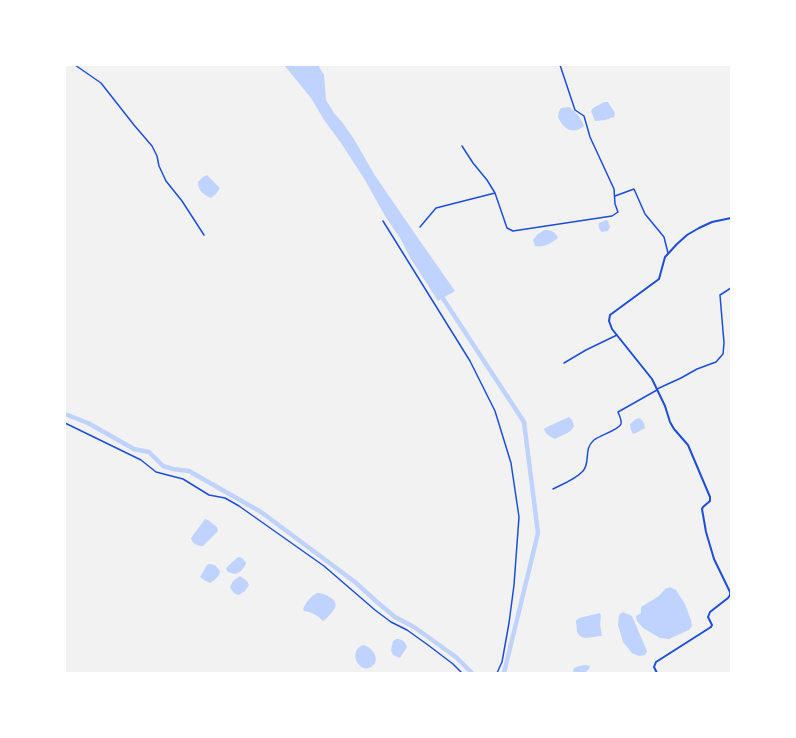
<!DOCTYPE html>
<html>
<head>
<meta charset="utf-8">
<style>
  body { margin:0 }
  #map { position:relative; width:796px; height:738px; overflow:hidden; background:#f2f2f2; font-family:Rubik,sans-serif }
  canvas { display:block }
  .frame { position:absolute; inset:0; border:66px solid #fff; pointer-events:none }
</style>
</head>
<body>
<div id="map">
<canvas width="796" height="738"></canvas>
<div class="frame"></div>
</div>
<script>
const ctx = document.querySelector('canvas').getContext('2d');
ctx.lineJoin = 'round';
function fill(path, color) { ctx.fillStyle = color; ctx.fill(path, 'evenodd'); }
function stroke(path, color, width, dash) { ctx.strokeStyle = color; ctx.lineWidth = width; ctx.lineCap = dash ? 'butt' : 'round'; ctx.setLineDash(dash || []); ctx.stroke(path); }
fill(new Path2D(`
  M284,65h34l6,10 2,25 8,13 8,9 12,17 20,35 39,57 42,60 -17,10 -27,-42 -11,-21 -15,-22 -20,-36 -24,-37 -17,-23 -13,-22z
  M604,102h4l7,11 -1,4 -9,3 -10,1 -4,-10 2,-3z
  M569,107c7,5 12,11 15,19 -12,10 -21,2 -26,-9l1,-6 2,-3z
  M207,175l13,13 -4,6 -5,4c-7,-3 -13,-7 -13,-16l5,-5z
  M606,220l2,1 2,6 -2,4 -6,1c-3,-2 -4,-6 -3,-9z
  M545,230c6,0 11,2 13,8 -6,5 -15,10 -23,8l-2,-6 5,-6z
  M569,417l3,3 2,6c-3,7 -12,9 -19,13 -4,-2 -10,-5 -11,-10l3,-2z
  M640,418l4,5 1,5 -9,5 -3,1 -2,-4 -1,-6 6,-5z
  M205,519l3,1 9,7 1,4 -15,15c-5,0 -11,-2 -12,-8z
  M238,557c4,0 6,3 8,6 -2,6 -6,10 -12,11l-6,-2 -2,-3 1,-2z
  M209,564l6,1 5,6c0,5 -5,9 -10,12l-6,-3 -4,-3 7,-12z
  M240,576l7,5 2,4 -4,6 -6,4c-5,-1 -7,-4 -9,-8l3,-6z
  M670,587l6,3 9,14 6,16 1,6 -3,4 -20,9 -9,-1 -17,-10 -6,-7 -1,-5 5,-3v-6l18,-11 6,-7z
  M317,593c7,0 22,6 18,15 -3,5 -8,10 -12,13 -6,-6 -11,-9 -19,-10l-1,-2c3,-7 7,-12 14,-16z
  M623,612l9,4 15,35 -2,4 -6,1 -7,-3 -9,-11 -5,-17 1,-10z
  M600,613l1,3 -1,8 2,12c-8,0 -16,4 -22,0l-3,-4 -1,-11 3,-3z
  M396,639c6,0 9,2 11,8l-7,11 -7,-3 -2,-5 2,-9z
  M363,645c7,1 16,11 12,18 -12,17 -30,-11 -12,-18z
  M586,665l4,1c-2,8 -9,7 -16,7l-1,-2 1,-3 5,-2z`), '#bfd3fe');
stroke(new Path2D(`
  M440,294l84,128 14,111 -34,140
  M65,414l23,9 46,26 15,3 14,14 10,3 16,2 72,41 94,70 22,20 18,15 19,10 42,30 16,16`), '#bfd3fe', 4.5);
stroke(new Path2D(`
  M75,65l26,18 33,42 18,21 5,10 2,10 7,15 16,20 22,34
  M462,146l11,17 14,17 8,13
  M615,196l19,-7 11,25 19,23 4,16
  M383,221l87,140 25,50 16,52 8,54 -5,68 -5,38 -7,39 -5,11
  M420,227l16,-19 59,-15 12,35 6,3 99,-15 6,-4 -3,-8 -1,-15 -24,-52 -6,-21 -9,-6 -15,-45
  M564,363l22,-13 31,-15
  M657,389l24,-11 16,-9 19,-7 7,-8 1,-11 -4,-48 11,-7
  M65,423l76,37 15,12 27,7 26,16 16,3 14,8 85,60 51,44 16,12 16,8 21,15 25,19 9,9
  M553,489c10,-5 23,-10 30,-18 8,-9 0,-22 11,-31 6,-5 25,-10 27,-16 1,-4 -2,-9 -3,-12l39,-22`), '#1d4ed8', 1.5);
stroke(new Path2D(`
  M657,673l-3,-6 2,-5 55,-35 1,-2 -4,-8 2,-5 18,-14 2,-3v-3l-16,-33 -8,-27 -4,-23 1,-2 7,-6v-4l-22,-52 -14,-16 -4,-7 -5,-16 -13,-27 -40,-50 -3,-8 1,-6 49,-36 6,-22 12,-13 10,-9 12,-7 13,-6 19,-4`), '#1d4ed8', 2);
</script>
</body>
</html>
